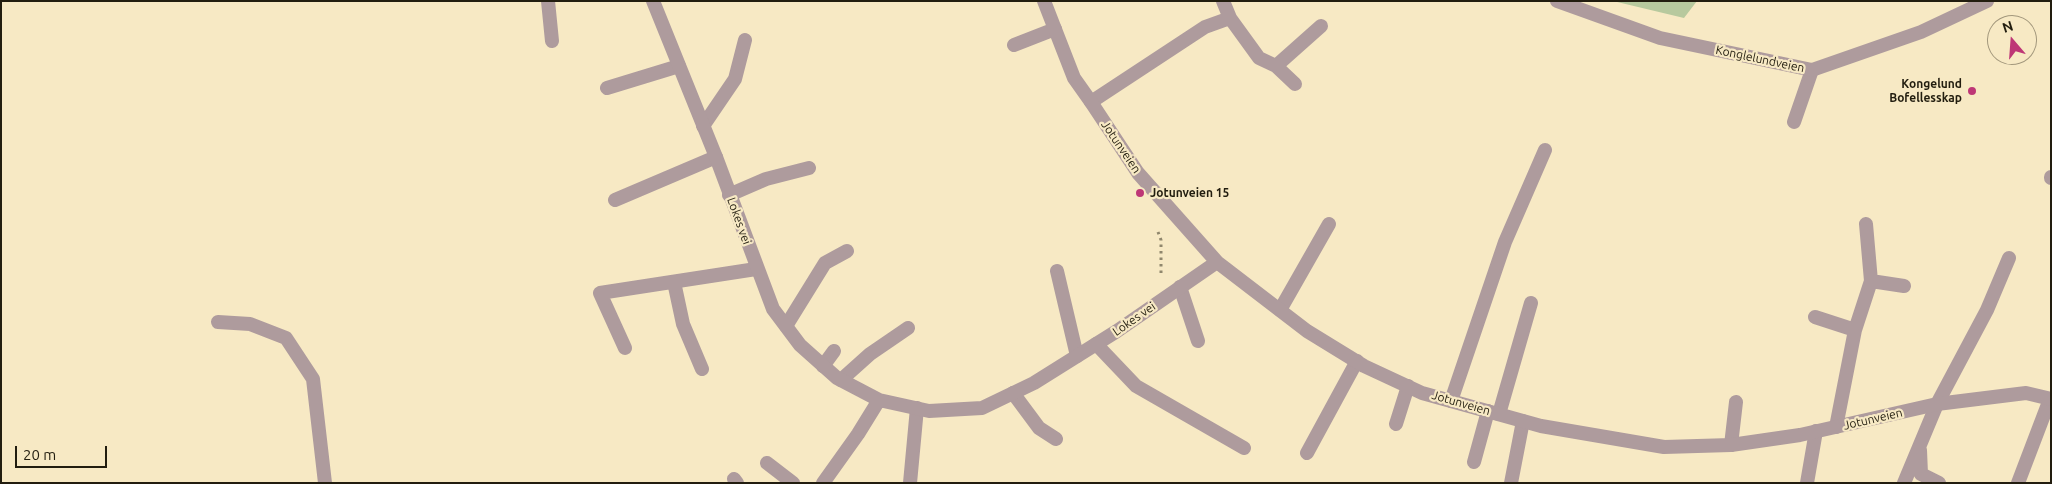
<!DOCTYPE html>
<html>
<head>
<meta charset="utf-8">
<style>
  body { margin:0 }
  #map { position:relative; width:2052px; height:484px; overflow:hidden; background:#f7e9c4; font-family:Ubuntu,sans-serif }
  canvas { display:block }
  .frame { position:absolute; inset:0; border:2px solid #221d0f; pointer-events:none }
  .north { position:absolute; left:1987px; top:15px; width:50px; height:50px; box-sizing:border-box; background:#f7e9c4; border:1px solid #a2977c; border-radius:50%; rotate:342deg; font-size:14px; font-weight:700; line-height:20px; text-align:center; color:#221d0f }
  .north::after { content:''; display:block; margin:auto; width:18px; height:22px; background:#be3776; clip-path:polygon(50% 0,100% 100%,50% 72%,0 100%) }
  .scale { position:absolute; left:15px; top:446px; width:92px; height:22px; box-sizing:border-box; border:2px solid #221d0f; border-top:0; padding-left:6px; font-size:15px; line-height:18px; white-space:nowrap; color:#221d0f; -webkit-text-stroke:4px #f7e9c4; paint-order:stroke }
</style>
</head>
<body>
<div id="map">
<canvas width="2052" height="484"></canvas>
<div class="frame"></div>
<div class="north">N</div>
<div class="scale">20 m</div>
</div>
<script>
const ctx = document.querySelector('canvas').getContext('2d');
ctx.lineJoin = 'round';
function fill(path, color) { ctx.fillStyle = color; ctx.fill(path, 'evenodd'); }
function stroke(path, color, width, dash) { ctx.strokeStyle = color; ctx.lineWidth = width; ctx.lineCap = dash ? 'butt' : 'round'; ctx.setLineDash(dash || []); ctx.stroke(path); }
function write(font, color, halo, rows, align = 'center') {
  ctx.font = font + ' Ubuntu,sans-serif'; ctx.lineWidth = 4.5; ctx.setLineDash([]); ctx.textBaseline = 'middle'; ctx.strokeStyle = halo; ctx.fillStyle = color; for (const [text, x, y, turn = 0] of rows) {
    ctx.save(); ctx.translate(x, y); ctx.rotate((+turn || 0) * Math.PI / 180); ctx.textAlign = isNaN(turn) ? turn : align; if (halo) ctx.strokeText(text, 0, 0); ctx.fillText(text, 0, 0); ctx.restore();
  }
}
fill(new Path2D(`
  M1613,1h84l-13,17z`), '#b7c99e');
stroke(new Path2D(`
  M1158,232l3,8v33`), '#90876d', 3, [2.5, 4]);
stroke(new Path2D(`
  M548,1l4,40
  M1223,1l7,17
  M1014,45l41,-16
  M1276,66l19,18
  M607,88l72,-22
  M1091,102l114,-75 25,-9 29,40 17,8 45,-40
  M1794,122l18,-52
  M703,126l32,-47 10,-39
  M2051,178v-1
  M729,195l37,-16 43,-11
  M615,200l101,-43
  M1057,271l20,85
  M1871,281l33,5
  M674,282l9,42 19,45
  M1180,287l18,54
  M1280,310l49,-86
  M1815,317l40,13
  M218,322l32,2 36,14 27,41 12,104
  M786,326l39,-63 22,-12
  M1096,344l40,42 108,62
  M625,348l-25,-55 156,-24
  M823,366l11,-15
  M841,380l29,-26 38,-26
  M1013,393l26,35 17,11
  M1451,401l54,-159 40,-92
  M1499,414l32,-111
  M1396,424l12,-38
  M1836,427l19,-97 16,-49 -5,-57
  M1731,445l5,-43
  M1920,450l1,24 18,9
  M1307,453l50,-92
  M1474,462l14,-51
  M767,463l26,20
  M734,479l3,4
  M910,483l7,-75
  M1511,483l12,-62
  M1807,483l9,-52
  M1904,483l33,-79 50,-94 22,-52
  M2018,483l32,-84`), '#ae9b9d', 14);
stroke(new Path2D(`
  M653,1l63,156 57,152 27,36 37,33 42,22 50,11 53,-3 52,-25 83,-52 100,-69
  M1044,1l30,77 17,24 47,71 79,89 90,69 57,35 58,27 119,33 123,21 67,-2 69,-10 137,-31 89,-11 25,6
  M1557,1l103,37 152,32 109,-38 66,-31
  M823,483l35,-49 21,-34`), '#ae9b9d', 14);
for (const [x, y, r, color] of [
  [1972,91,5,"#be3776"],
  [1140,193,5,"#be3776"]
]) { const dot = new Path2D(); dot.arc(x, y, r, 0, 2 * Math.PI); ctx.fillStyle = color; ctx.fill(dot); stroke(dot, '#f7e9c4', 2); }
write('12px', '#221d0f', '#f7e9c4', [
  ["Konglelundveien",1760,59,12],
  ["Jotunveien",1121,147,56],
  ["Lokes vei",739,221,70],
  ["Lokes vei",1134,319,-35],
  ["Jotunveien",1461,403,16],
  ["Jotunveien",1873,419,-13]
]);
write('bold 12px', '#221d0f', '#f7e9c4', [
  ["Kongelund",1962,84],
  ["Bofellesskap",1962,98],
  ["Jotunveien 15",1150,193,"left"]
], 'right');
</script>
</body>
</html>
